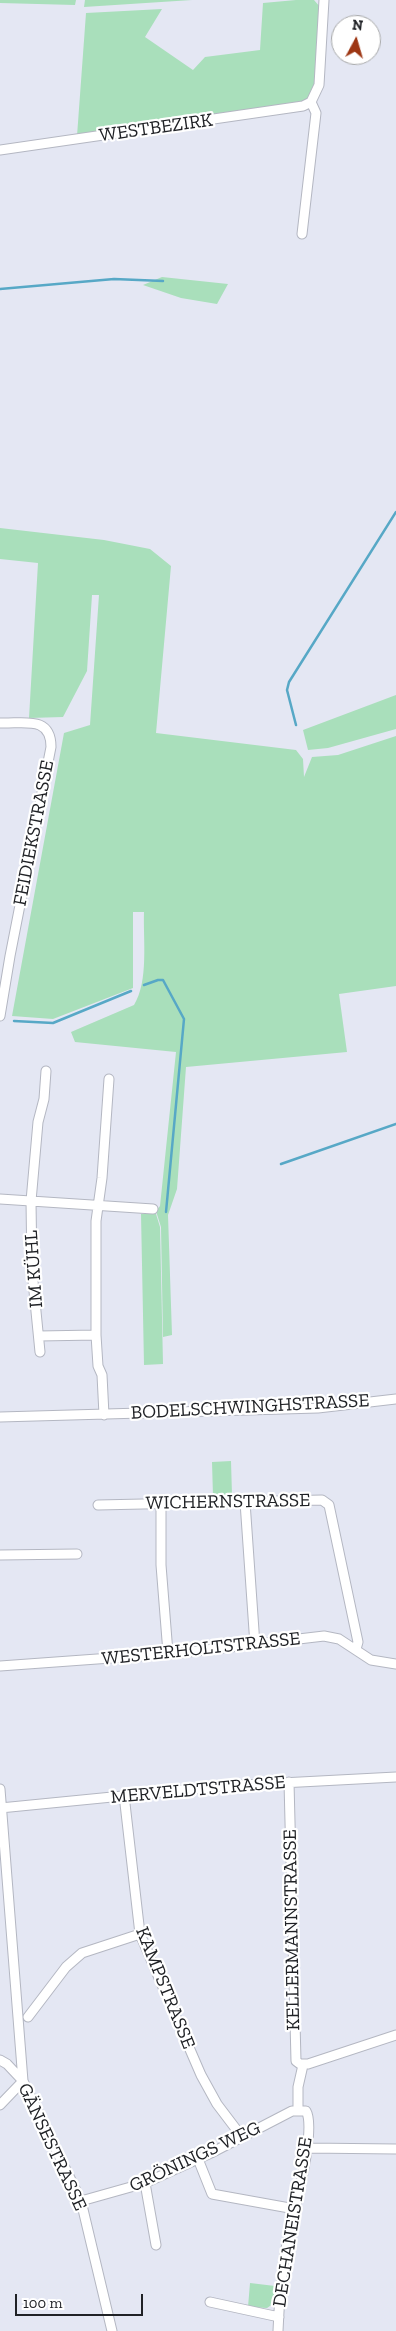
<!DOCTYPE html>
<html>
<head>
<meta charset="utf-8">
<style>
  body { margin:0 }
  #map { position:relative; width:396px; height:2331px; overflow:hidden; background:#e4e7f3; font-family:"Zilla Slab",serif }
  canvas { display:block }
  .north { position:absolute; left:331px; top:15px; width:50px; height:50px; box-sizing:border-box; background:#fff; border:1px solid #a6a7a8; border-radius:50%; rotate:6deg; font-size:14px; font-weight:700; line-height:20px; text-align:center; color:#202226 }
  .north::after { content:''; display:block; margin:auto; width:18px; height:22px; background:#9d3613; clip-path:polygon(50% 0,100% 100%,50% 72%,0 100%) }
  .scale { position:absolute; left:15px; top:2294px; width:128px; height:22px; box-sizing:border-box; border:2px solid #202226; border-top:0; padding-left:6px; font-size:15px; line-height:18px; white-space:nowrap; color:#202226; -webkit-text-stroke:4px #fff; paint-order:stroke }
</style>
</head>
<body>
<div id="map">
<canvas width="396" height="2331"></canvas>
<div class="north">N</div>
<div class="scale">100 m</div>
</div>
<script>
const ctx = document.querySelector('canvas').getContext('2d');
ctx.lineJoin = 'round';
function fill(path, color) { ctx.fillStyle = color; ctx.fill(path, 'evenodd'); }
function stroke(path, color, width, dash) { ctx.strokeStyle = color; ctx.lineWidth = width; ctx.lineCap = dash ? 'butt' : 'round'; ctx.setLineDash(dash || []); ctx.stroke(path); }
function write(font, color, halo, rows, align = 'center') {
  ctx.font = font + ' "Zilla Slab",serif'; ctx.lineWidth = 4.5; ctx.setLineDash([]); ctx.textBaseline = 'middle'; ctx.strokeStyle = halo; ctx.fillStyle = color; for (const [text, x, y, turn = 0] of rows) {
    ctx.save(); ctx.translate(x, y); ctx.rotate((+turn || 0) * Math.PI / 180); ctx.textAlign = isNaN(turn) ? turn : align; if (halo) ctx.strokeText(text, 0, 0); ctx.fillText(text, 0, 0); ctx.restore();
  }
}
fill(new Path2D(`
  M0,0h76l-1,5 -75,-2z
  M85,0h107l-108,7z
  M296,0h18l6,7 -6,82 -9,12 -228,35 9,-123 76,-4 -17,28 48,33 12,-13 55,-7 3,-47z
  M162,277l66,7 -11,20 -36,-6 -38,-13z
  M0,528l104,12 46,9 21,17 -15,167 140,17 7,9 1,18 8,-20 26,-2 58,-19v250l-57,8 8,58 -161,15 -9,122 -9,26 4,120 -9,2 -2,-110 -5,-16 4,-5 16,-154 -101,-10 -4,-10 63,-27c15,-24 9,-66 10,-93h-11v76l-80,31 -41,-3 52,-283 26,-8 9,-130h-7l-5,76 -24,46 -34,1 9,-155 -38,-4z
  M396,695v34l-68,19 -20,2 -5,-20z
  M141,1214h15l4,13 3,137 -19,1z
  M231,1461l1,34 -19,1 -1,-34z
  M250,2283l25,3 -2,18 -6,4 -19,-1z`), '#a9dfbb');
stroke(new Path2D(`
  M0,289l114,-10 49,2
  M296,725l-9,-35 2,-8 107,-170
  M144,985l14,-5h5l21,39 -18,193
  M14,1021l39,2 78,-32
  M281,1164l115,-40`), '#57a8c6', 2.5);
const minor = new Path2D(`
  M0,150l303,-44 8,-4 8,-17 5,-85
  M302,234l14,-121 -5,-11
  M0,723c23,1 51,-8 51,24l-41,209 -10,60
  M0,1199l153,10
  M39,1336l57,-1
  M40,1352l-8,-81 -1,-70 7,-79 6,-23 2,-28
  M104,1415l-2,-40 -4,-9 -2,-31v-114l6,-43 7,-99
  M0,1417l318,-9 78,-9
  M245,1502l10,143
  M161,1503v62l7,88
  M98,1505l224,-5 7,5 29,137 -2,7
  M0,1555l77,-1
  M0,1666l180,-13 144,-17 15,3 32,21 25,4
  M289,1782l7,279 4,3h8l88,-29
  M0,1789l23,292 -23,24
  M124,1795l16,139 61,141 16,29 25,33
  M0,1808l224,-22 172,-9
  M28,2017l38,-50 16,-14 58,-19
  M0,2060l7,4 16,17 58,120 31,130
  M298,2110v-23l5,-22
  M307,2148l89,1
  M198,2159l14,35 83,15
  M145,2183l11,62
  M81,2201l64,-18 66,-30 81,-42h14c12,20 -17,119 -22,147 -3,24 -5,49 -6,73
  M210,2302l69,15`);
stroke(minor, '#b4b7c2', 11);
stroke(minor, '#fff', 9);
write('19px', '#202226', '#fff', [
  ["WESTBEZIRK",156,128,-8],
  ["FEIDIEKSTRASSE",34,833,-79],
  ["IM KÜHL",34,1269,-94],
  ["BODELSCHWINGHSTRASSE",250,1407,-3],
  ["WICHERNSTRASSE",228,1502,-1],
  ["WESTERHOLTSTRASSE",201,1649,-6],
  ["MERVELDTSTRASSE",198,1790,-5],
  ["KELLERMANNSTRASSE",292,1930,-91],
  ["KAMPSTRASSE",165,1988,68],
  ["GÄNSESTRASSE",52,2147,65],
  ["GRÖNINGS WEG",195,2157,-25],
  ["DECHANEISTRASSE",293,2222,-81]
]);
</script>
</body>
</html>
